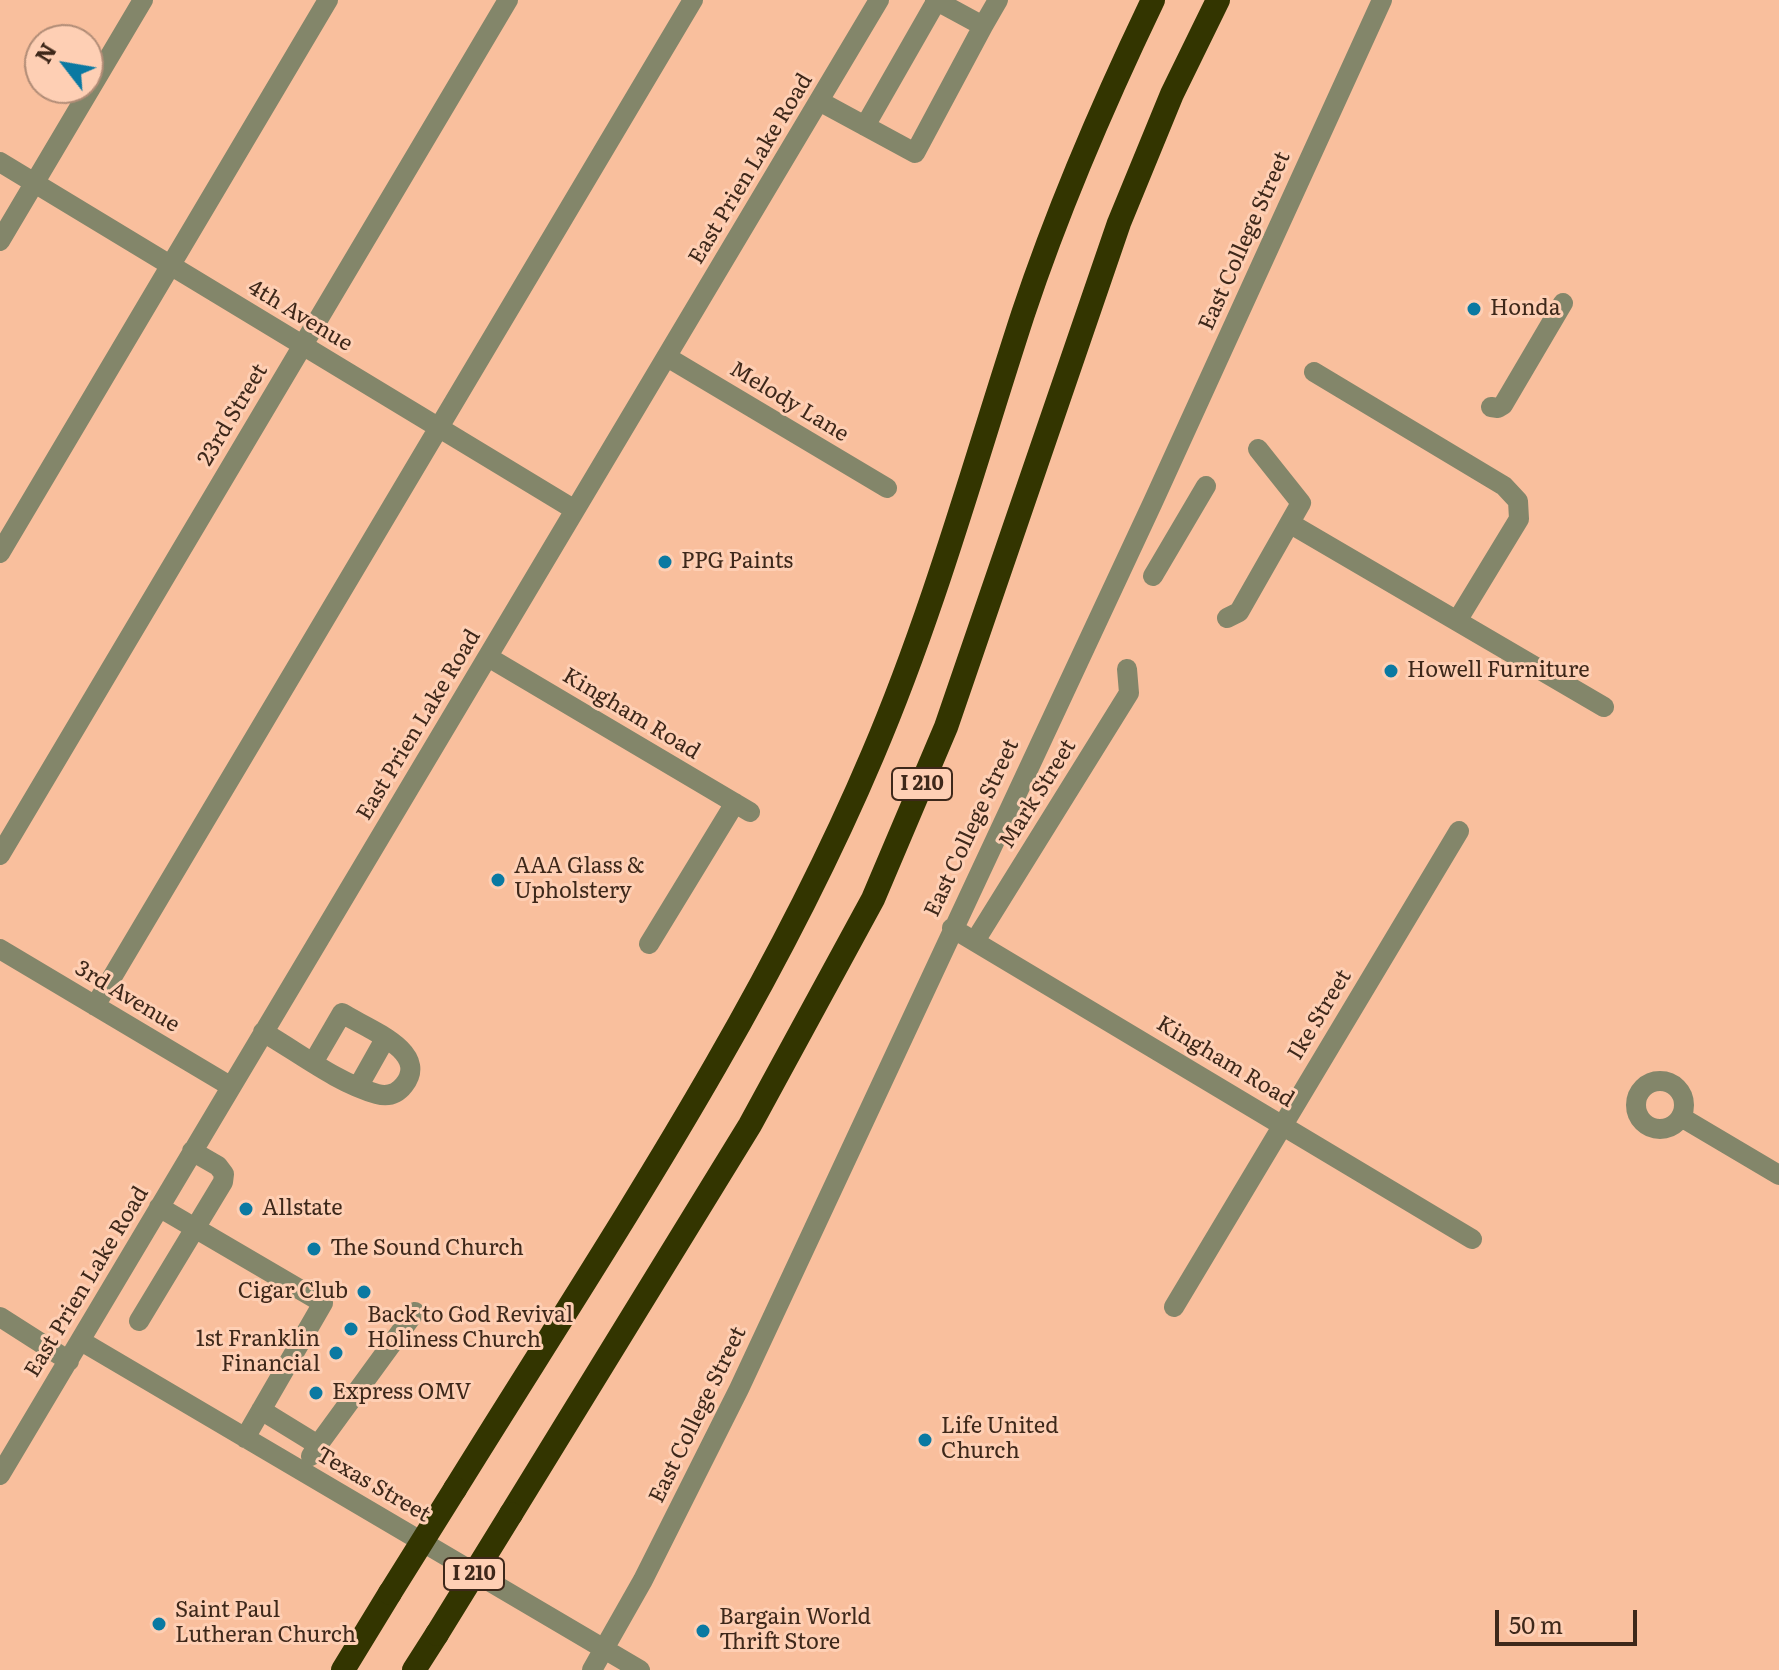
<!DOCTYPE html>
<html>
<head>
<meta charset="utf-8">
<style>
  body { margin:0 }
  #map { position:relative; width:1779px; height:1670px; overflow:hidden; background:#f9bf9d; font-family:Literata,serif }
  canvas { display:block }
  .north { position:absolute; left:24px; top:24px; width:80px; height:80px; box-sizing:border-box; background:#fecfb4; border:2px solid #b18c76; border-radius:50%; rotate:301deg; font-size:22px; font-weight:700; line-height:32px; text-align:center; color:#3e281a }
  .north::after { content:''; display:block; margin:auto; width:28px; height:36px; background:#0a79a2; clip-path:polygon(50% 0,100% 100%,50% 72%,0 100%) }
  .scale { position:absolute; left:1495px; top:1610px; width:142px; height:36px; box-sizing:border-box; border:4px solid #3e281a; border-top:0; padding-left:10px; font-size:24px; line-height:28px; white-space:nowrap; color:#3e281a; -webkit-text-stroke:6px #fecfb4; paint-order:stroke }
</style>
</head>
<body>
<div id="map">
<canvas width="1779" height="1670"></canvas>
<div class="north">N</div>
<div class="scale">50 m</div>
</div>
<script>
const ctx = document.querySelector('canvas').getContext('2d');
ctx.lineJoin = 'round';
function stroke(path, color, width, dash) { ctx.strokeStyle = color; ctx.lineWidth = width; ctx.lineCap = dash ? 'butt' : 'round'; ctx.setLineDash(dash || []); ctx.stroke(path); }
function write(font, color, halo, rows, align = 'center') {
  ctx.font = font + ' Literata,serif'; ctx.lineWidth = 6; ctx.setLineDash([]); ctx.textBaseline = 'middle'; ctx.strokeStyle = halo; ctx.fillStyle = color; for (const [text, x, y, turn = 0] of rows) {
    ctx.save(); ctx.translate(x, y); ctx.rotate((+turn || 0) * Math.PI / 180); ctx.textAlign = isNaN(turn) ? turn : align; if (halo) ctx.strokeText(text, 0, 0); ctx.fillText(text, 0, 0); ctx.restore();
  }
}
stroke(new Path2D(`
  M983,26l15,-26
  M819,101l96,52 68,-127 -48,-26
  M865,126l72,-126
  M0,162l575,348
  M0,241l143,-241
  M667,357l220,131
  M1314,372l190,114 14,15 1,18 -62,102
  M1491,407l7,1 5,-3 60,-102
  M1291,524l313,183
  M0,553l328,-553
  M1153,576l53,-90
  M1227,618l12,-6 62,-109 -43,-54
  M488,657l262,155
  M0,855l508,-855
  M952,928l520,311
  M975,941l154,-248 -2,-24
  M649,944l86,-141
  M0,949l230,137
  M95,1006l598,-1006
  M263,1032c35,20 74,51 114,62 11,3 20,0 27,-9 27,-34 -39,-57 -62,-72l-28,48
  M1636 1105a24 24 0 1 1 48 0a24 24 0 1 1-48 0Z
  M358,1087l27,-48
  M1681,1117l98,58
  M159,1207l164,96 -78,135
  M1174,1307l285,-476
  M0,1317l69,44
  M139,1321l84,-139 1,-8 -6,-8 -26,-15
  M81,1341l559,329
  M261,1410l57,35 -7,11
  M318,1445l97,-133
  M0,1475l879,-1475
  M592,1670l51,-90 96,-191 414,-887 229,-502`), '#83866a', 20);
stroke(new Path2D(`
  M455,1489c148,-239 308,-475 418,-735 61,-143 102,-293 150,-440 36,-108 81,-212 130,-314
  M511,1514l239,-389 123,-226 73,-172 173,-504 53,-129 46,-94
  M343,1670l47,-77
  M414,1670l23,-36`), '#333500', 24);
stroke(new Path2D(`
  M390,1593l65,-104
  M437,1634l74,-120`), '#333500', 24);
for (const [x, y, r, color] of [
  [1474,309,8,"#0a79a2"],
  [665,562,8,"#0a79a2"],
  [1391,671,8,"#0a79a2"],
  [498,880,8,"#0a79a2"],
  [246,1209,8,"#0a79a2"],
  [314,1249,8,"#0a79a2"],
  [364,1292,8,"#0a79a2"],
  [351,1329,8,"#0a79a2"],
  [336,1353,8,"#0a79a2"],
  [316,1393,8,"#0a79a2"],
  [925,1440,8,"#0a79a2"],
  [159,1624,8,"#0a79a2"],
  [703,1631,8,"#0a79a2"]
]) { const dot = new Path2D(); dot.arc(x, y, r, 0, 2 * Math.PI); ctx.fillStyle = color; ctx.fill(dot); stroke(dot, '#fecfb4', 3); }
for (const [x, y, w] of [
  [922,784,60],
  [474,1574,60]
]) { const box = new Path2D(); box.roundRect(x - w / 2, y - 16, w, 32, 6); ctx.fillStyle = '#fecfb4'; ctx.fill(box); stroke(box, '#3e281a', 2); }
write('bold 20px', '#3e281a', null, [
  ["I 210",922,784],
  ["I 210",474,1574]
]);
write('22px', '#3e281a', '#fecfb4', [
  ["East Prien Lake Road",751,169,-59],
  ["East College Street",1245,241,-66],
  ["4th Avenue",300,316,31],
  ["Melody Lane",789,402,31],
  ["23rd Street",233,415,-59],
  ["Kingham Road",631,714,31],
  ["East Prien Lake Road",419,725,-59],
  ["Mark Street",1038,794,-58],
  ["East College Street",972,828,-65],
  ["3rd Avenue",127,997,31],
  ["Ike Street",1320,1015,-59],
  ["Kingham Road",1225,1062,31],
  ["East Prien Lake Road",87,1282,-59],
  ["East College Street",698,1415,-64],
  ["Texas Street",373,1485,30]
]);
write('22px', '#3e281a', '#fecfb4', [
  ["Honda",1490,309],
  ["PPG Paints",681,562],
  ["Howell Furniture",1407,671],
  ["AAA Glass &",514,867],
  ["Upholstery",514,892],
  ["Allstate",262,1209],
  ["The Sound Church",330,1249],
  ["Cigar Club",348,1292,"right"],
  ["Back to God Revival",367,1316],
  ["Holiness Church",367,1341],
  ["1st Franklin",320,1340,"right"],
  ["Financial",320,1365,"right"],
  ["Express OMV",332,1393],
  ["Life United",941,1427],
  ["Church",941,1452],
  ["Saint Paul",175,1611],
  ["Lutheran Church",175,1636],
  ["Bargain World",719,1618],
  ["Thrift Store",719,1643]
], 'left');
</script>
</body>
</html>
